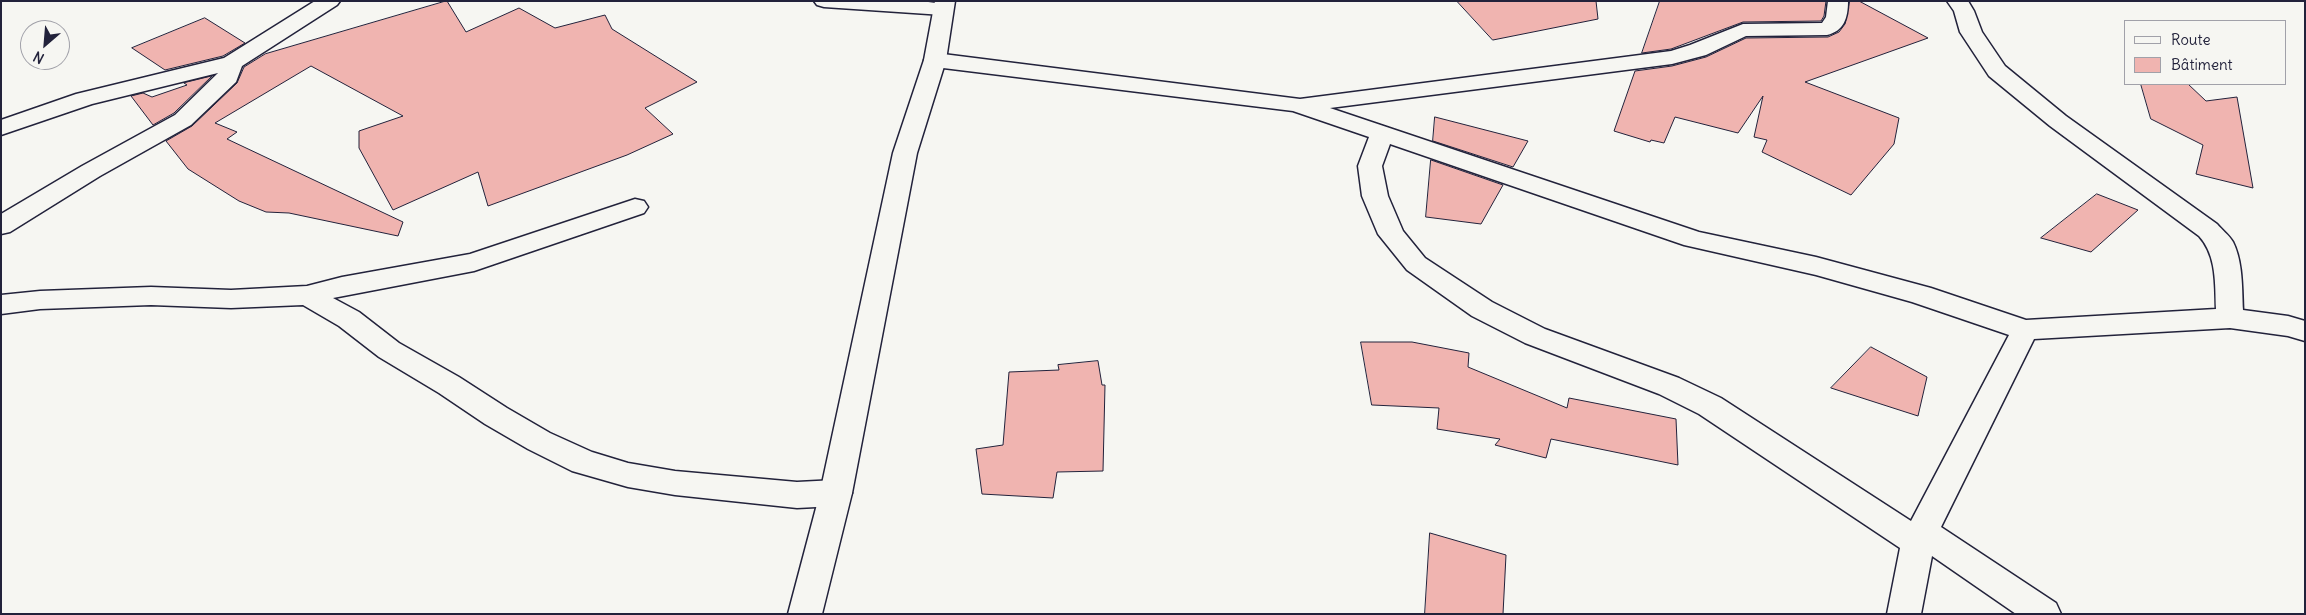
<!DOCTYPE html>
<html>
<head>
<meta charset="utf-8">
<style>
  body { margin:0 }
  #map { position:relative; width:2306px; height:615px; overflow:hidden; background:#f6f6f2; font-family:Delius,sans-serif }
  canvas { display:block }
  .frame { position:absolute; inset:0; border:2px solid #22223b; pointer-events:none }
  .legend { position:absolute; left:2124px; top:20px; width:162px; height:65px; box-sizing:border-box; background:#f6f6f2; border:1px solid #a1a1a9; margin:0; padding:6px 9px; list-style:none; font-size:15px; color:#22223b }
  .legend li { display:flex; align-items:center; gap:10px; height:25px }
  .legend b { width:25px; border:1px solid #a1a1a9 }
  .north { position:absolute; left:20px; top:20px; width:50px; height:50px; box-sizing:border-box; background:#f6f6f2; border:1px solid #a1a1a9; border-radius:50%; rotate:207deg; font-size:14px; font-weight:700; line-height:20px; text-align:center; color:#22223b }
  .north::after { content:''; display:block; margin:auto; width:18px; height:22px; background:#22223b; clip-path:polygon(50% 0,100% 100%,50% 72%,0 100%) }
</style>
</head>
<body>
<div id="map">
<canvas width="2306" height="615"></canvas>
<div class="frame"></div>
<ul class="legend">
<li><b style="height:6px;background:#f6f6f2"></b>Route</li>
<li><b style="height:14px;background:#f0b4b0"></b>Bâtiment</li>
</ul>
<div class="north">N</div>
</div>
<script>
const ctx = document.querySelector('canvas').getContext('2d');
ctx.lineJoin = 'round';
function fill(path, color) { ctx.fillStyle = color; ctx.fill(path, 'evenodd'); }
function stroke(path, color, width, dash) { ctx.strokeStyle = color; ctx.lineWidth = width; ctx.lineCap = dash ? 'butt' : 'round'; ctx.setLineDash(dash || []); ctx.stroke(path); }
const building = new Path2D(`
  M447,1l19,31 53,-24 36,20 50,-13 7,14 85,53 -52,26 28,26 -46,21 -139,51 -10,-34 -85,38 -34,-62v-17l44,-15 -92,-50 -96,57 22,9 -10,7 176,83 -5,14 -109,-23 -23,-1 -27,-11 -51,-32 -22,-28 26,-15 45,-43 7,-16 21,-13z
  M1457,1h139l2,18 -105,21z
  M1660,1h166l-2,15 -3,5 -78,1 -72,27 -29,4z
  M1850,1h9l69,37 -123,44 94,36 -5,26 -43,51 -89,-43 5,-12 -13,-3 9,-41 -25,37 -63,-16 -11,26 -13,-3 -1,2 -36,-11 21,-60 37,-5 34,-9 40,-19 82,-1 11,-5 6,-8z
  M205,18l40,25 -22,13 -58,14 -33,-22z
  M212,76l-38,37 -21,12 -22,-29 12,-3 9,4 35,-12 -3,-2z
  M2141,84h47l18,17 31,-4 16,91 -57,-14 7,-29 -52,-26z
  M1435,117l93,24 -15,26 -80,-26z
  M1431,160l72,25 -22,39 -55,-7z
  M2097,194l41,16 -47,42 -50,-14z
  M1361,342h51l57,11 -1,14 99,41 2,-10 107,21 2,46 -127,-26 -5,19 -51,-13 5,-6 -63,-10 2,-21 -67,-3z
  M1871,347l56,30 -9,39 -87,-28z
  M1098,361l4,24h3l-2,86 -46,1 -4,26 -71,-4 -6,-45 27,-4 6,-73 50,-2 -1,-5z
  M1430,533l76,22 -3,59h-78z`);
fill(building, '#f0b4b0');
stroke(building, '#22223b', 1);
const street = new Path2D(`
  M315,1h25l-3,4 -95,61 -6,16 -45,43 -91,51 -90,56 -9,2v-20l81,-48 93,-51 43,-42 -126,31 -91,31v-15l75,-26 148,-36z
  M814,1h107l29,4 3,4 -3,4 -7,2 -119,-8 -7,-2z
  M1828,1h20c0,17 -4,30 -21,34l-81,1 -40,19 -34,9 -342,44 369,124 117,25 115,31 95,32 190,-11c-1,-25 1,-53 -17,-73l-149,-110 -61,-50 -29,-44 -6,-21 -7,-10h21l6,10 8,21 23,34 61,50 151,108c5,6 12,11 16,18 10,20 9,47 10,68l45,6 17,5v20l-17,-5 -58,-8 -196,11 -93,188 115,76 5,11h-45l-84,-58 -11,58h-34l13,-66 -201,-134 -40,-20 -134,-51 -53,-27 -65,-46 -29,-36 -16,-38 -4,-30 11,-29 -76,-26 -358,-44 -8,-2 -3,-5 3,-5 8,-2 365,46 371,-48 19,-6 53,-21 79,-1 4,-6zM1390,144l294,101 132,30 96,27 97,33 -98,186 -190,-123 -42,-20 -134,-49 -53,-27 -67,-44 -22,-27 -15,-35 -6,-30z
  M635,199l9,2 4,6 -4,6 -170,58 -141,27 26,14 40,31 60,34 48,31 43,25 42,19 36,11 47,8 122,11 39,-2 11,4 5,9 -5,9 -11,4 -39,2 -122,-13 -47,-8 -56,-16 -44,-22 -43,-25 -46,-31 -60,-36 -40,-31 -36,-21 -72,3 -80,-3 -111,4 -39,5v-19l39,-4 111,-4 80,3 76,-4 35,-9 128,-23z`);
const secondary = new Path2D(`
  M935,1h20l-9,59 -29,93 -65,340 -30,121h-34l32,-121 73,-340 31,-93z`);
stroke(street, '#22223b', 3);
stroke(secondary, '#22223b', 3);
fill(street, '#f6f6f2');
fill(secondary, '#f6f6f2');
</script>
</body>
</html>
